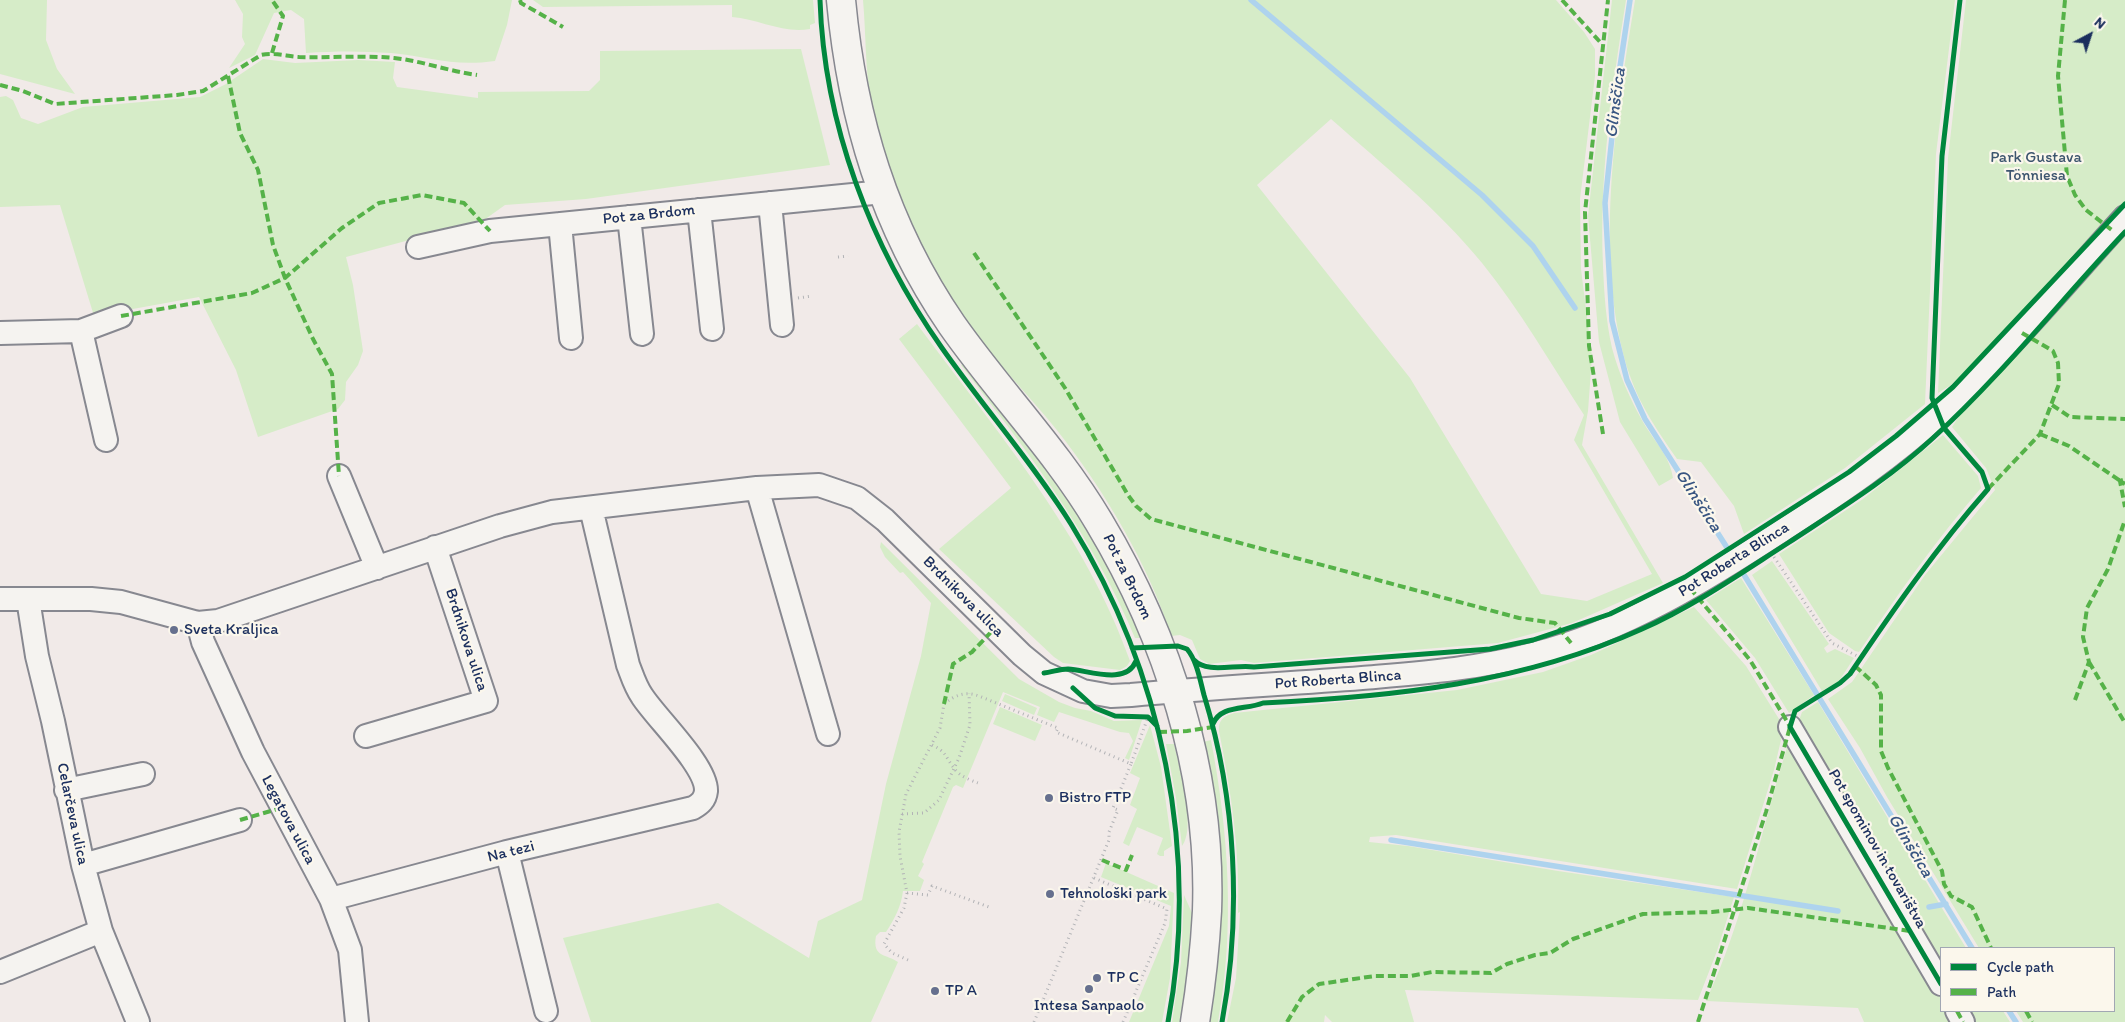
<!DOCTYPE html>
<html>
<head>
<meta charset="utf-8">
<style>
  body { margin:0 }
  #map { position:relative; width:2125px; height:1022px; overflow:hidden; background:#f1eae8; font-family:Itim,sans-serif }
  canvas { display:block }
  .legend { position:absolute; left:1940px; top:947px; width:175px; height:65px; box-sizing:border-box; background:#fbf7ec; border:1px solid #a1a7b3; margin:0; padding:6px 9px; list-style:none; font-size:15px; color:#1b2f5e }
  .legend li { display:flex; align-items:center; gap:10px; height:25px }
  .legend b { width:25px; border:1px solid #a1a7b3 }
  .north { position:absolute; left:2065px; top:10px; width:50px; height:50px; -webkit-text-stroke:4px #fbf7ec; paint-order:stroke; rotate:40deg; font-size:14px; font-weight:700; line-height:20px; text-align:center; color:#1b2f5e }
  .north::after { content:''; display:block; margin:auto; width:18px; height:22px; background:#1b2f5e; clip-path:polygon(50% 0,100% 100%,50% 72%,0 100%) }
</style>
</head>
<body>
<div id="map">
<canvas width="2125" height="1022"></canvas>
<ul class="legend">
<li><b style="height:6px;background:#00873e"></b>Cycle path</li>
<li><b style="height:6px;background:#55b248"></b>Path</li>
</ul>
<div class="north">N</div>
</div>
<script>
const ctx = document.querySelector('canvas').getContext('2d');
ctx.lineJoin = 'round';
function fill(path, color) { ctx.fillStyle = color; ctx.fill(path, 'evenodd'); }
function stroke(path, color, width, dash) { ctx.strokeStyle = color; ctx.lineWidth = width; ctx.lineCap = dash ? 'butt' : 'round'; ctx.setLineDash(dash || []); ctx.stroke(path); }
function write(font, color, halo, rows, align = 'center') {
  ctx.font = font + ' Itim,sans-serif'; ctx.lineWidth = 4.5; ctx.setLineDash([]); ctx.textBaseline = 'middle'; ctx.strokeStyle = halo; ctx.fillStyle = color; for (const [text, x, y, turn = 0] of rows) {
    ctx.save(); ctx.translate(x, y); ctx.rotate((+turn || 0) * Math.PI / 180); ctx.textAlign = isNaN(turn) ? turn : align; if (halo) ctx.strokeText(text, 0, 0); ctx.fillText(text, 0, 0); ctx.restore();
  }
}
fill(new Path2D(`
  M0,0h47l-1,40 11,29 18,25 -75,-20z
  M235,0h277l-5,25 -12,36c-42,6 -64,-4 -104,-8 -28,-2 -56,-2 -85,0l-2,-34 -13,-9 -17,3 -19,42 -26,13 16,-24 -3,-7 1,-23z
  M533,0h280l2,23 -5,2v4c-26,5 -52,-10 -78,-12v-12l-189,2z
  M863,0h693l28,32 11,17v27l-15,123 1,70 11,88 -4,54 -6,34 81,138 -91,40 -74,20 -244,20 -13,-3 -32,4 -9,-5 -8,-19 -12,-5 -9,1c-22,-71 -68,-148 -115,-207 -28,-35 -61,-67 -87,-104 -45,-68 -82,-143 -98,-223 -6,-33 -5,-69 -8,-102zM1331,119c52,46 107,90 151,144 38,47 69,101 102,152l-10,25 78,134 -65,27 -46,-7 -131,-216 -153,-193z
  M1612,0h14c-14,88 -27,176 -23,265 1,28 3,56 9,83 7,26 18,51 31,74 11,19 27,34 30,56l-14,8 -39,-64 -21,-80 -11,-126z
  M1635,0h320l-19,154 -11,250 -80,64 -101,66 -10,-28 -33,-44 -24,-3c-18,-26 -37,-53 -47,-83 -38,-112 -14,-261 5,-376z
  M1966,0h159v202l-132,141 -42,42 -13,8 10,-235z
  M801,49l29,116 -244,34 -81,6 -21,15 -138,37 7,28 10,66 -5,14 -12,17 -1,18 -7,9 -80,28 -22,-67 -37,-73 -105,19 -34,-111 -60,2v-110l6,-1 7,4 8,18 17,6 45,-17 117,-10 26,-13 37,-25 32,4 63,-3 37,2 -2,16 4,9 81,11v-6l111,-1 11,-11v-29z
  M2125,235v787h-102l-7,-11h98v-63h-135l-92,-151 -27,-49 -32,-49 24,-17 73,-107 70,-85 -9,-22 -34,-41 11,-17 77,-79z
  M917,324c79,107 169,211 213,337l-3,5 -7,4 -57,-7 -9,-6 -115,-108 72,-61 -112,-149z
  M963,364c47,58 96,116 134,181 17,30 31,61 44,93h-6c-44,-105 -105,-183 -174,-273z
  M1943,435l35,41 3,12c-45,52 -84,107 -122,164l-4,-1 -26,-18 -50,-79 84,-55z
  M881,542l138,137 40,23 16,6 16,3 23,10 28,-1 -13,40 -4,-2 8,-17 -4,-8 -9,-1 -61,-20 -5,10 -17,-7 3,-8 -37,-15 -40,96 -7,-3 -3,2 -31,75 2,2 -6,12 6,4 -4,11h-17c-2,16 -8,27 -17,41h-6l-4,4c-4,22 11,18 22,26l-27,60h-280l-28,-84 155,-35 91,55 9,-37 44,-21 24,-116 35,-128 10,-53 -28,-31 -3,1 -15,-16 -5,-10z
  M1772,561l57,83 -5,4 3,5 8,-4 19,9 -15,23 -17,10 -70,-116z
  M1741,578l73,117 -25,18 -34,-55 -49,-58z
  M1694,607l52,59 38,61 -10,43 -37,119 -341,-54 -26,2 -1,5 39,4 150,25 176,26 -17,54 -19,49 -293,-10 9,32h-82l-7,-7 -1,7h-97l9,-44 4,-66 -2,1c2,-62 -7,-122 -19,-182 -1,-11 5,-15 15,-18l223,-23 86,-18 48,-17z
  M1005,694l32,14 -3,7 -32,-14z
  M1818,702l148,246h-25v24l-144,-246 5,-14z
  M1000,707l42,18 -7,16 -42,-17z
  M1150,725l11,42 11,79 -8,5v5h-4l-3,-2 6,-16 -26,-11 -8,19 -6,-3 14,-34 -7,-4 10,-27 -10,-5z
  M1790,738l151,258v15h9l7,11h-93l-6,-14 -152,-7c39,-84 56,-175 84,-263z
  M1211,740c18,94 24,188 7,282h-9l10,-71 1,-82 -17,-127z
  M1166,744h8c5,22 23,84 8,102l-6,-48z
  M1106,863l68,30 -4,85 -8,44h-33l40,-96 2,-20 -70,-29z
  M1184,895l8,18 -4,65 -8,44h-8l9,-60z
  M1964,1011h39l7,11h-39z`), '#d6ecc8');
stroke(new Path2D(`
  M1251,0l231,195 51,51 42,62
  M1630,0l-12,80 -13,123 7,118 15,59 18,39 88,138
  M1738,565l234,383
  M1391,840l447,71
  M1929,907l17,-3
  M2009,1011l7,11`), '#aed3ee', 5.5);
const minor = new Path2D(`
  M770,203l12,122
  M699,210l13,119
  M629,217l13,117
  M560,224l11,114
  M418,247l72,-16 393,-39
  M81,331l40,-15
  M0,333l81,-2 25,109
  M339,476l38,92
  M757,488l71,246
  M0,599h91l30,3 77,21 20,-2 282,-95 52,-14 205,-24 62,-3 38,13 28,22 137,135 22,18 39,18 28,5 20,-1c77,-7 154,-11 231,-17 57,-5 115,-9 171,-24 92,-23 175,-75 253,-126 53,-34 106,-70 153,-113 67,-61 125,-131 186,-198
  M28,599l9,57 16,65 30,144 18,66 37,91
  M198,623l5,19 50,110 78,147 19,51 7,72
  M1790,727l151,257
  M366,736l120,-35 -51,-154
  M66,790l77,-16
  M507,852l39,159
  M83,865l157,-45
  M331,899l176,-47 186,-44c7,-4 12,-8 13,-17 1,-25 -50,-73 -64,-95 -7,-10 -10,-21 -14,-31l-37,-157
  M0,972l101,-41
  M1957,1011l6,11`);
const major = new Path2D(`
  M841,0c11,118 43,226 111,325 47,67 105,126 147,197 69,115 113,253 108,389 -2,37 -6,74 -12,111`);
stroke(minor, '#878890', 26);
stroke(major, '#878890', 31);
stroke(new Path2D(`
  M838,257l10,-1
  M798,298l14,-2
  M1774,557l58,86 29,15
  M932,745c15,7 13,12 22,23 5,8 16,12 24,15
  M902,814l22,-1 15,-13 20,-42 11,-33 -1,-32
  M1094,878l73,31 -2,14 -42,99
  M907,893l21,2 4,-9 57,21
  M908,960l-16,-7 -8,-9 20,-36 3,-15 -7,-37 -1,-24 7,-38 34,-66 4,-24c11,-9 21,-13 35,-8l74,30 5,2 -2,4 75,32 17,-47
  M1034,1022l75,-182v-8l9,-22 -5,-2 18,-44`), '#b2b3b6', 3, [1, 4]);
stroke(minor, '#f5f3f0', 22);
stroke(major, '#f5f3f0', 28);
stroke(new Path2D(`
  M520,0l1,3 42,24
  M1562,0l39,43
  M2065,0l-7,76 9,100 8,19 11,15 27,21
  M272,53l11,-37 -11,-16
  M228,76l12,57 18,37 15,75 12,33 28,61 19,35 7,102
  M0,85l23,6 32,13 122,-9 26,-4 58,-36c13,-3 24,1 38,2 31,1 63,-2 95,1 28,3 54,13 83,17
  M974,253l91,135 63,107 8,11 15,13 368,99 36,5 16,20
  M121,316l131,-23 33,-15 57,-50 37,-25 43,-8 42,8 26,28
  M2052,405l18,12 55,2
  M1603,434l-14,-88 -4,-134 23,-212
  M2040,434l29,12 56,38
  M2123,480l-3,1 5,26
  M1988,489l52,-55 19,-50 -1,-21 -5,-12 -31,-18
  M1690,588l60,72 41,68
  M2089,662l36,61
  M1855,666l21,19 5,10v56l7,17 54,103 2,13 7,12 21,11 19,41
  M2075,700l14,-38 -6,-25 4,-29 21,-39 17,-49
  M944,704l9,-40 19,-12 23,-24
  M1159,732l28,-1 26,-4
  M240,820l41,-12
  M1102,860l24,10 6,-15
  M1957,1011l6,11
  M2026,1011l6,11
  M1287,1022l15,-25 17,-13 56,-8h36l21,-4 59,1 16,-9 28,-9 15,-2 23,-14 70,-25 69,-2 36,-4 162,23
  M1698,1022l68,-210 24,-85`), '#55b248', 4, [8, 4]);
stroke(new Path2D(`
  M820,0c4,125 51,247 122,348 42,60 90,114 129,176 91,147 129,327 97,498
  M1132,648l46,-2 9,3c10,12 13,31 17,46 32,104 38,220 18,327
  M1194,660c13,14 42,4 60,7l236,-18 43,-9 77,-26 75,-37 164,-105 47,-36 57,-49 172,-183
  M1044,673c8,-1 16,-4 24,-4 20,1 58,17 68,-8
  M1073,688l22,20 20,8 33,1 9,9
  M1213,724c7,-19 33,-14 50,-21 130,-6 260,-20 379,-74 52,-23 99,-56 146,-86 50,-33 101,-64 145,-105 69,-63 128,-138 192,-206
  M1941,984l-151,-257 5,-16 45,-28 10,-9c43,-64 87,-127 138,-185l-6,-17 -38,-44 -12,-30 10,-242 18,-156`), '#00873e', 5);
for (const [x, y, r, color] of [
  [174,630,5,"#66708e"],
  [1049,798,5,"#66708e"],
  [1050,894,5,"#66708e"],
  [1097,978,5,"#66708e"],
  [1089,989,5,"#66708e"],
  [935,991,5,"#66708e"]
]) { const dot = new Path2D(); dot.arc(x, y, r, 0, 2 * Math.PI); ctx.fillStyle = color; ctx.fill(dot); stroke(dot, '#fbf7ec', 2); }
write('16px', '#3c556e', '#fbf7ec', [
  ["Park Gustava",2036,158],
  ["Tönniesa",2036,176]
]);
write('16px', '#1b2f5e', '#fbf7ec', [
  ["Pot za Brdom",649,215,-6],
  ["Pot Roberta Blinca",1734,560,-32],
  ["Pot za Brdom",1127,577,64],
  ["Brdnikova ulica",963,597,45],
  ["Brdnikova ulica",466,640,72],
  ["Pot Roberta Blinca",1338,680,-4],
  ["Celarčeva ulica",72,814,78],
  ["Legatova ulica",288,820,62],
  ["Pot spominov in tovarištva",1877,849,60],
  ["Na tezi",511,852,-14]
]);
write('16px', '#1b2f5e', '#fbf7ec', [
  ["Sveta Kraljica",184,630],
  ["Bistro FTP",1059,798],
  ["Tehnološki park",1060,894],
  ["TP C",1107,978],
  ["TP A",945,991],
  ["Intesa Sanpaolo",1089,1006,"center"]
], 'left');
write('italic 18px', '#395682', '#fbf7ec', [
  ["Glinščica",1616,103,-83],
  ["Glinščica",1698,501,57],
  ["Glinščica",1910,846,59]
]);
</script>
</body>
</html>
